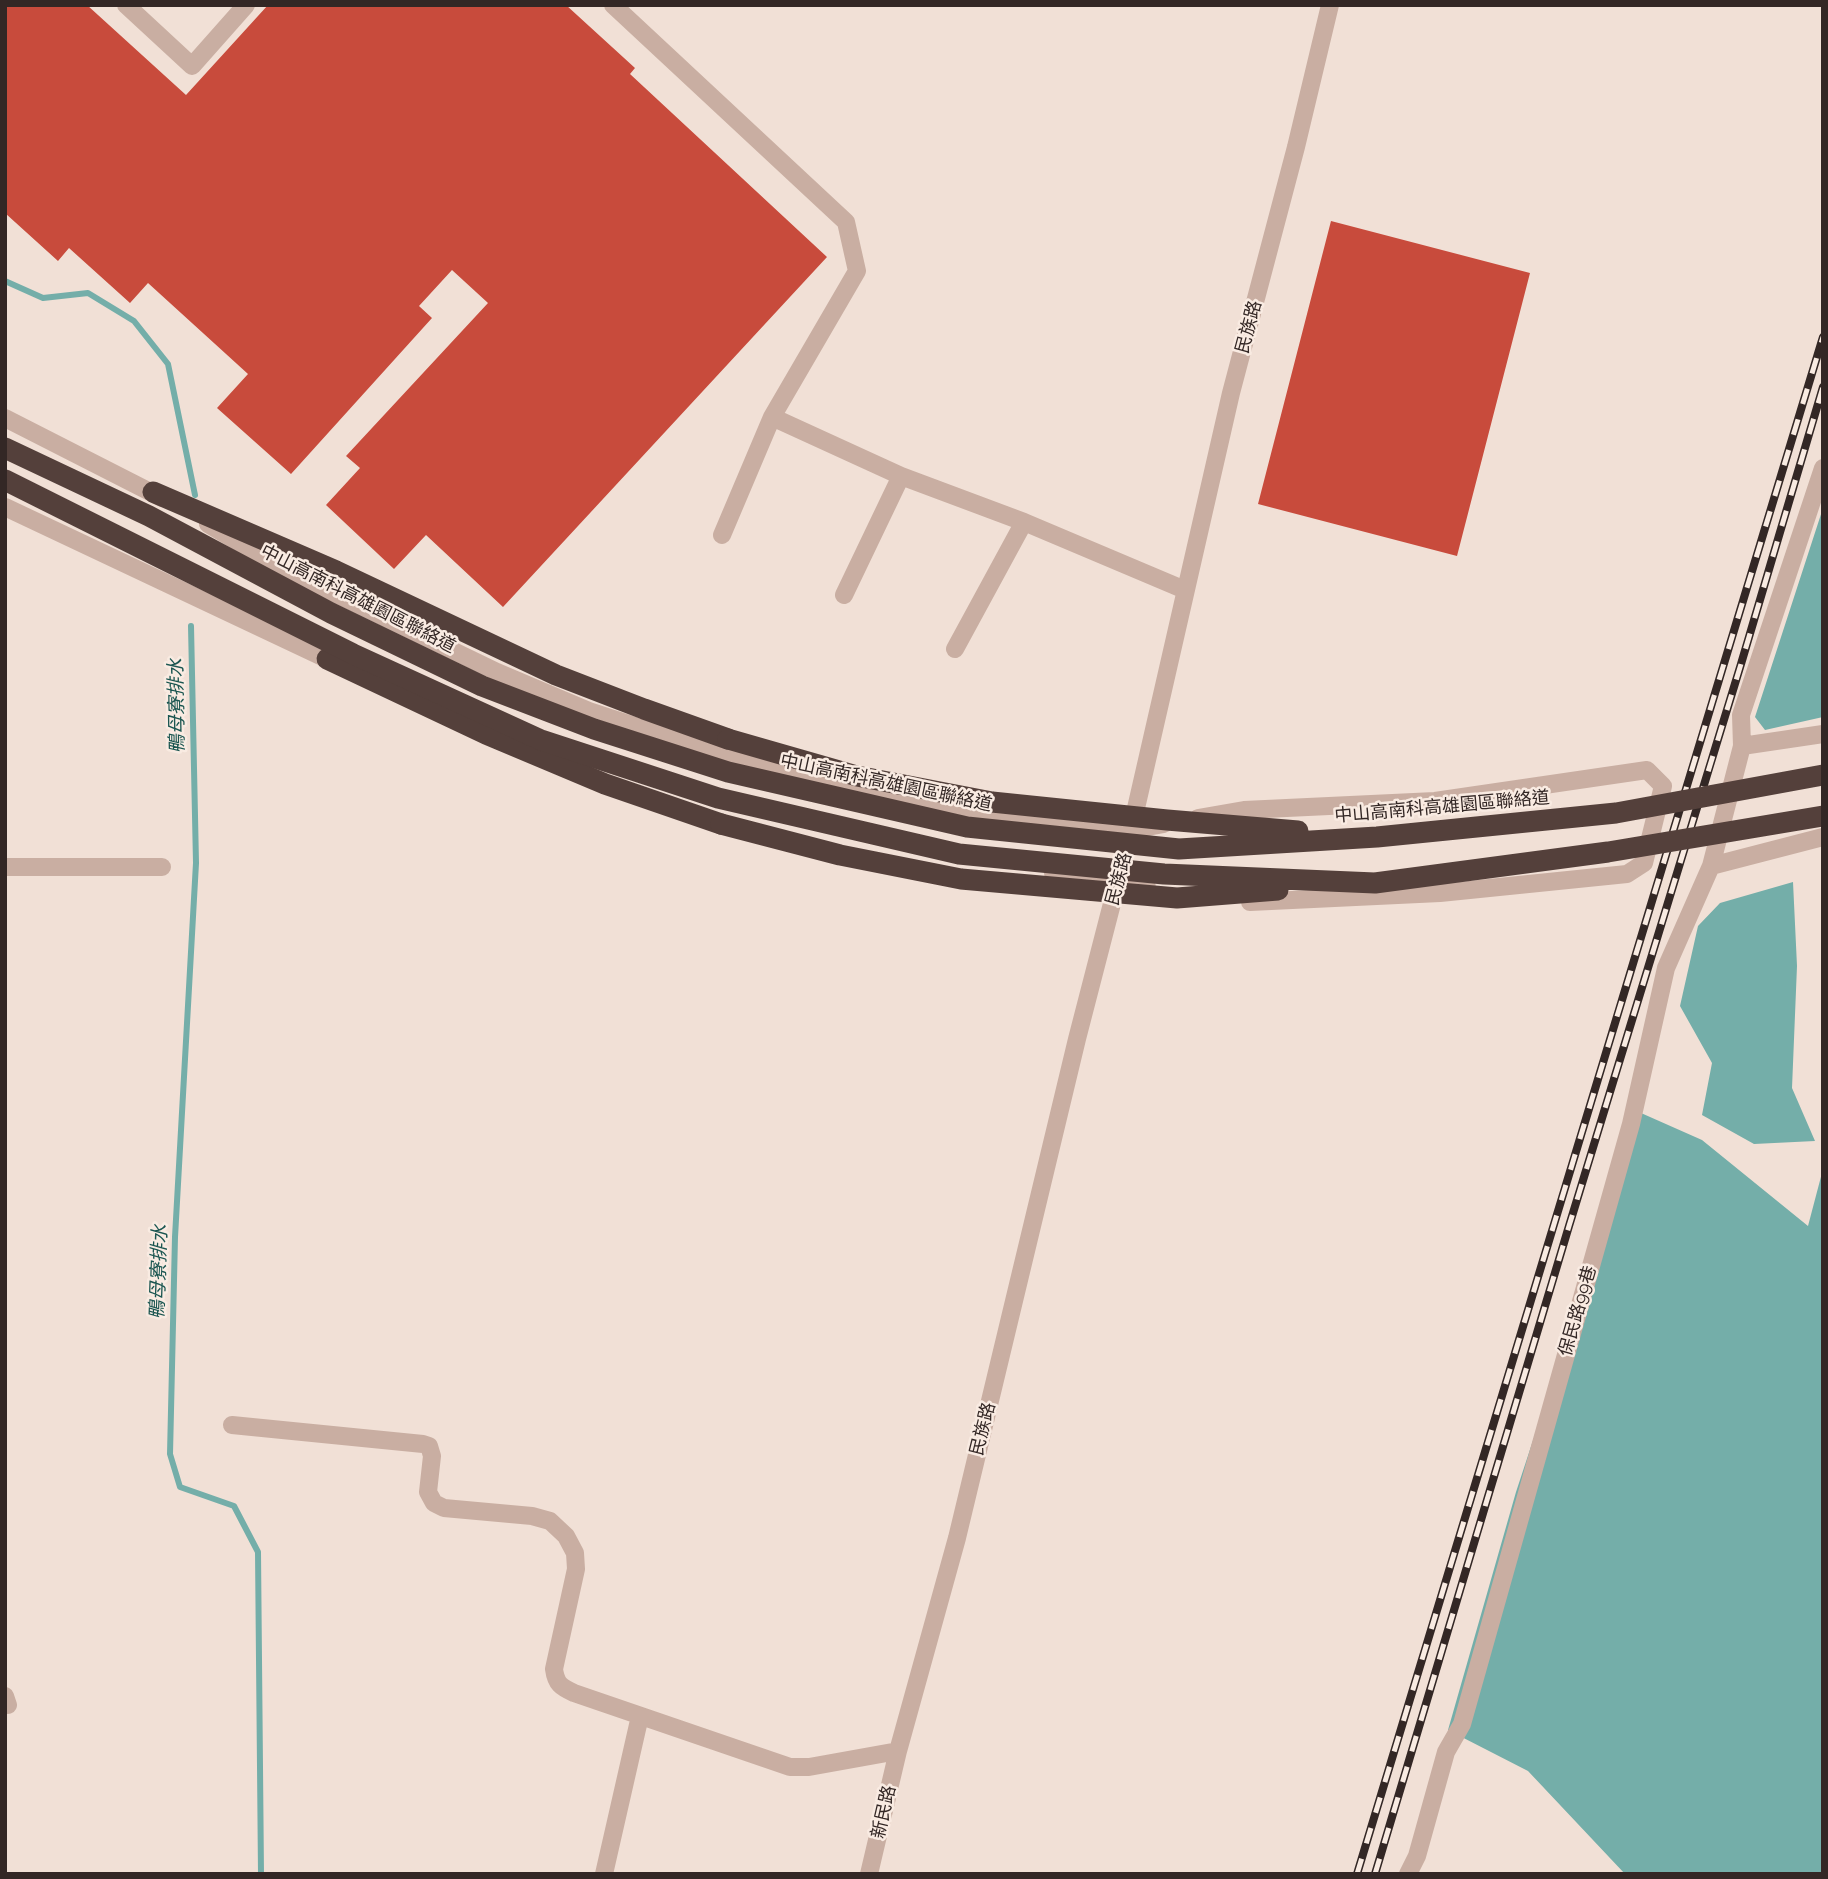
<!DOCTYPE html>
<html>
<head>
<meta charset="utf-8">
<style>
  body { margin:0 }
  #map { position:relative; width:1828px; height:1879px; overflow:hidden; background:#f1e0d6; font-family:Raleway,sans-serif }
  canvas { display:block }
  .frame { position:absolute; inset:0; border:7px solid #332725; pointer-events:none }
</style>
</head>
<body>
<div id="map">
<canvas width="1828" height="1879"></canvas>
<div class="frame"></div>
</div>
<script>
const ctx = document.querySelector('canvas').getContext('2d');
ctx.lineJoin = 'round';
function fill(path, color) { ctx.fillStyle = color; ctx.fill(path, 'evenodd'); }
function stroke(path, color, width, dash) { ctx.strokeStyle = color; ctx.lineWidth = width; ctx.lineCap = dash ? 'butt' : 'round'; ctx.setLineDash(dash || []); ctx.stroke(path); }
function write(font, color, halo, rows, align = 'center') {
  ctx.font = font + ' Raleway,"Noto Sans TC",sans-serif'; ctx.lineWidth = 5; ctx.setLineDash([]); ctx.textBaseline = 'middle'; ctx.strokeStyle = halo; ctx.fillStyle = color; for (const [text, x, y, turn = 0] of rows) {
    ctx.save(); ctx.translate(x, y); ctx.rotate((+turn || 0) * Math.PI / 180); ctx.textAlign = isNaN(turn) ? turn : align; if (halo) ctx.strokeText(text, 0, 0); ctx.fillText(text, 0, 0); ctx.restore();
  }
}
fill(new Path2D(`
  M1823,508v209l-58,13 -10,-13z
  M1793,882l4,84 -5,122 23,53 -61,3 -52,-29 10,-52 -32,-57 18,-80 22,-23z
  M1641,1113l61,27 106,86 15,-57v705h-198l-97,-103 -80,-41 68,-238z`), '#74aea9');
stroke(new Path2D(`
  M5,281l38,17 45,-5 46,28 34,43 27,131
  M191,626l5,237 -21,374 -5,217 10,33 54,19 24,46 3,322`), '#74aea9', 6);
fill(new Path2D(`
  M5,5h82l99,90 82,-90h298l69,63 -5,6 197,183 -324,350 -77,-72 -32,34 -68,-64 34,-37 -14,-12 142,-153 -36,-33 -33,36 13,12 -141,156 -74,-66 31,-34 -100,-91 -18,20 -61,-55 -11,13 -53,-48z
  M1331,221l199,52 -73,283 -199,-52z`), '#c84b3c');
stroke(new Path2D(`
  M126,5l66,61 54,-61
  M613,5l233,217 11,49 -85,146 -50,118
  M772,417l129,59 123,46 161,68
  M5,418l157,80
  M5,507l322,152 11,4
  M208,524l74,44 215,104 92,39 95,31 136,37 166,36 145,15 33,-6
  M844,595l57,-119
  M955,649l69,-127
  M1742,746l81,-12
  M1198,818l46,-8 191,-9 212,-31 16,16 -19,77 -17,11 -187,19 -190,9
  M1711,866l112,-29
  M5,867h157
  M1053,873l94,14
  M232,1425l191,19 6,2 3,10 -4,36 6,11 10,5 88,8 18,5 16,15 9,17 1,16 -22,100c2,15 7,18 20,24l216,74h19l89,-16
  M5,1696l3,9
  M604,1874l36,-158
  M869,1874l29,-123 59,-213 120,-499 54,-209 100,-437 65,-246 34,-142
  M1408,1874l9,-18 29,-104 16,-28 169,-600 35,-156 45,-102 31,-120 -1,-31 82,-247`), '#c9aea2', 18);
stroke(new Path2D(`
  M153,492l183,79 220,104 88,34 84,30
  M327,659l159,75 119,50 116,40`), '#54403b', 21);
const rail = new Path2D(`
  M1357,1874l466,-1537
  M1375,1874l194,-648 172,-562 82,-277`);
stroke(rail, '#332725', 8);
stroke(rail, '#f9ebe2', 5, [16]);
stroke(new Path2D(`
  M5,448l144,68 182,97 151,73 112,43 134,43 239,55 212,22 198,-12 239,-24 207,-38
  M5,480l348,174 188,86 177,58 241,56 205,20 211,9 233,-31 215,-36
  M728,739l129,37 135,26 175,18 131,11
  M721,824l119,31 121,24 216,19 101,-8`), '#54403b', 21);
write('18px', '#332725', '#f9ebe2', [
  ["民族路",1249,327,-75],
  ["中山高南科高雄園區聯絡道",358,599,27],
  ["中山高南科高雄園區聯絡道",886,783,12],
  ["中山高南科高雄園區聯絡道",1442,807,-5],
  ["民族路",1119,879,-75],
  ["保民路99巷",1578,1311,-74],
  ["民族路",983,1429,-76],
  ["新民路",884,1812,-77]
]);
write('italic 19px', '#1a5550', '#f9ebe2', [
  ["鴨母寮排水",177,706,-91],
  ["鴨母寮排水",159,1272,-88]
]);
</script>
</body>
</html>
